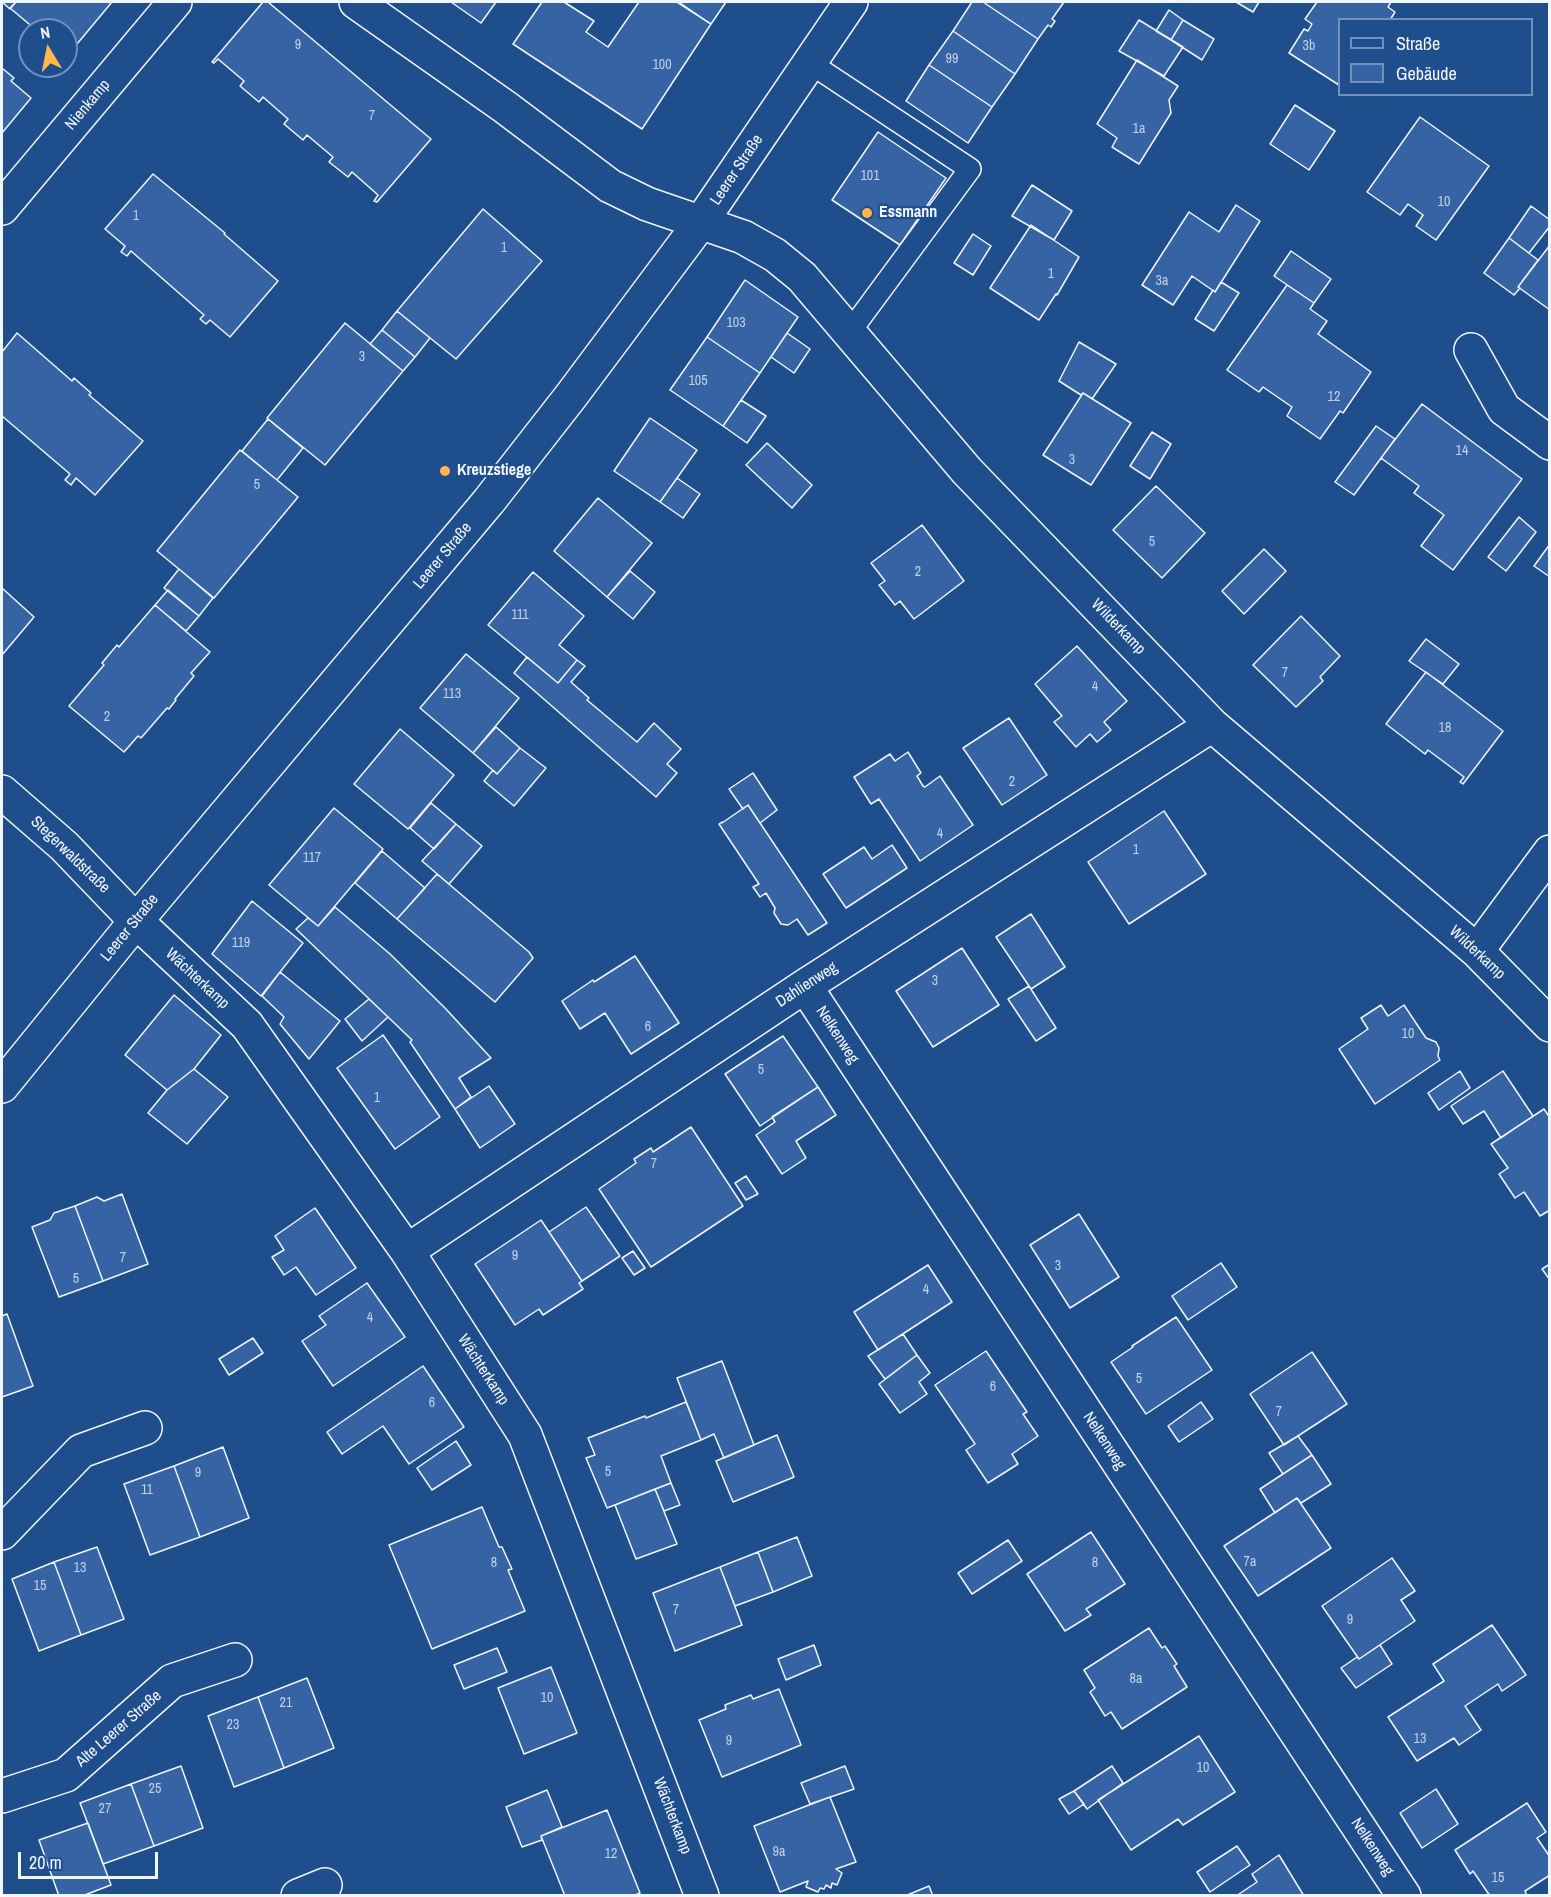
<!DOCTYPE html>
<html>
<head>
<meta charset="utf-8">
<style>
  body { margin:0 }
  #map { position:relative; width:1551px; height:1897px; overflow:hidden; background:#1f4e8c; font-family:"Archivo Narrow",sans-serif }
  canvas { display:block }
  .frame { position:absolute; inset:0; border:3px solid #f2f6ff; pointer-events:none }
  .legend { position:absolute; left:1338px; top:18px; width:195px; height:78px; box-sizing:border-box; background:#1f4e8c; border:2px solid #7391ba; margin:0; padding:8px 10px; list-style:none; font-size:18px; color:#f2f6ff }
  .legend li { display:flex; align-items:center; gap:12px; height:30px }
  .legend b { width:30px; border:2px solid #7391ba }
  .north { position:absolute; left:18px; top:18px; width:60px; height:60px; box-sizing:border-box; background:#1f4e8c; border:2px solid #7391ba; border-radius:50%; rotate:350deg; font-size:16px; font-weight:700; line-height:24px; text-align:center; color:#f2f6ff }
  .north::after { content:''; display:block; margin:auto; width:21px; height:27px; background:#ffb74d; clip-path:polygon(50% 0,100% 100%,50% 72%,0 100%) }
  .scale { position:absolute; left:18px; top:1852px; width:140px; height:27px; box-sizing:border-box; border:3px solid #f2f6ff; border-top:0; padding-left:8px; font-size:18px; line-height:21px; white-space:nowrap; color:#f2f6ff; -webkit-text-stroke:4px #1f4e8c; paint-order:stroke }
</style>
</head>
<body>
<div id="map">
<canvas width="1551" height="1897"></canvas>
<div class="frame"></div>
<ul class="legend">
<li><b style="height:8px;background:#1f4e8c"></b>Straße</li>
<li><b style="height:16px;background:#3563a3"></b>Gebäude</li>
</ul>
<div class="north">N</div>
<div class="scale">20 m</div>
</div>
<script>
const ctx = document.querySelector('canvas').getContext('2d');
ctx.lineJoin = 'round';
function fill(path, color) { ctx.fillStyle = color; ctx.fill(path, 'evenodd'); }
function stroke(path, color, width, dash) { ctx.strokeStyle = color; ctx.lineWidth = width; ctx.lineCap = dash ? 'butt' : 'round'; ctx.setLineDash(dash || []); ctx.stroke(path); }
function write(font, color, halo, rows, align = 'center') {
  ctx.font = font + ' "Archivo Narrow",sans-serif'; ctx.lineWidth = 4.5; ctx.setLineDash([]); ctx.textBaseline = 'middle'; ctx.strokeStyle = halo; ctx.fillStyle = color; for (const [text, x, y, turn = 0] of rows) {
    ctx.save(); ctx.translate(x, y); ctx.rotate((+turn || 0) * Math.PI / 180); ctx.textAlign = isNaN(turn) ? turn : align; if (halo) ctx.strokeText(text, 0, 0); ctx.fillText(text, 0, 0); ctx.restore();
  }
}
const building = new Path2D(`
  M2,2h14l-6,7z
  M16,2h96l-45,54 -1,-26h-30l-26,-22z
  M263,2h5l163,137 -54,63 -3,-1 4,-6 -26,-23 -4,5 -19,-15 4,-5 -26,-22 -4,5 -19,-16 4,-5 -25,-22 -4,5 -19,-16 4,-5 -26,-22 -4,4 -2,-1z
  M451,2h45l-15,21z
  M542,2h22l30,19 -8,11 22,15 31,-45h38l34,22 -69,105 -129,-85z
  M681,2h45l-15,22 -31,-21z
  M972,2h11l55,37 -23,35 -62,-43z
  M983,2h81l-12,17 3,2 -4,6 -3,-2 -10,14z
  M1236,2h23l-6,10z
  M1317,2h74l-3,5 7,5 -5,8h-50l-1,65 -50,-32 15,-24 4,2 4,-7 -7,-5z
  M1169,10l14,10 -12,20 -15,-9z
  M1139,20l44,27 -19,29 -45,-25z
  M1183,20l31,19 -12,21 -31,-20z
  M953,31l62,43 -23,33 -63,-42z
  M1137,60l41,26 -9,14 2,13 -32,51 -27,-17 5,-9 -20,-14z
  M929,65l63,42 -24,36 -62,-42z
  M2,68l12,10 -3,3 20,17 -29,35z
  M1295,105l40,26 -26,39 -39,-26z
  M1420,117l69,49 -53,74 -20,-14 7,-11 -15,-11 -8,11 -33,-23z
  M878,132l68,46 -46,67 -68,-45z
  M153,174l72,59 -1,1 54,47 -48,56 -20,-17 -4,4 -6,-5 4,-4 -73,-64 -4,5 -6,-4 4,-6 -20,-17z
  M1032,185l40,26 -18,29 -42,-24z
  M1236,205l24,16 -45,71 -23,-16 -19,29 -31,-20 47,-73 30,20z
  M1531,206l19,14v6l-21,27 -20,-15z
  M483,209l59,52 -86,98 -59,-48z
  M1031,225l48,32 -22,38 -1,-1 -17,26 -49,-32z
  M973,234l18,12 -18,29 -19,-12z
  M1509,238l29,22 -20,27 2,1 -6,7 -30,-22z
  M1550,245v65l-32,-23z
  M1291,251l40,28 -17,24 -40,-27z
  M745,280l53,37 -38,56 -53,-36z
  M1221,282l18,11 -25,38 -19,-12 18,-29 2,2z
  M1287,285l27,18 -4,6 17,12 -9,13 53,38 -28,41 -3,-2 -20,28 -33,-23 5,-9 -29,-20 -4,5 -32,-22z
  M397,311l33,27 -15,19 -33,-27z
  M345,323l58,48 -78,94 -58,-47z
  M382,330l33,27 -12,14 -33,-27z
  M17,333l55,48 2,-3 17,15 -2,2 54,46 -48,54 -19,-17 -5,7 -6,-5 5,-6 -68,-58v-64z
  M787,333l23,16 -16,24 -23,-16z
  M707,337l53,36 -37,53 -53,-36z
  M1079,342l37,22 -24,35 -9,-6 -2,2 -22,-14z
  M1083,393l48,30 -40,62 -48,-30z
  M741,400l25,16 -19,27 -24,-17z
  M1422,404l100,75 -69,91 -32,-24 23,-31 -30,-22 5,-7 -38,-28z
  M650,418l47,32 -37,52 -46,-31z
  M268,419l35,29 -26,32 -35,-29z
  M1376,426l19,13 -41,56 -19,-13z
  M1152,432l19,12 -21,35 -20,-13z
  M767,443l45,42 -20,23 -46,-43z
  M240,450l58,47 -84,101 -57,-47z
  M677,478l23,16 -17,24 -23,-16z
  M1156,486l49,47 -43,45 -49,-48z
  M598,498l54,45 -45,54 -53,-46z
  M1519,517l17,15 -30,39 -18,-14z
  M922,525l42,56 -50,38 -14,-18 -5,4 -16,-20 6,-4 -14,-18z
  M1550,544v33l-16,-11z
  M1264,549l22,22 -42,43 -22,-23z
  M179,569l34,29 -14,18 -35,-28z
  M630,571l25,21 -22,27 -26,-22z
  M533,572l51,44 -25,29 18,15 -19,23 -70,-58z
  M2,588l32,29 -32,38z
  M168,590l31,26 -13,15 -31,-26z
  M155,605l55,47 -19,21 3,3 -19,23 1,1 -7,9 -2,-1 -26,30 -3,-2 -14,16 -55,-46 35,-41 -2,-2 15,-18 2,2z
  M1301,616l39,40 -20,21 3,4 -27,26 -43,-42z
  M1426,639l33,25 -16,20 -34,-23z
  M1077,646l50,55 -23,21 7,8 -14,12 -7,-8 -14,13 -22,-25 8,-6 -27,-32z
  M466,654l53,44 -46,55 -53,-45z
  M527,657l31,26 19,-23 8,6 -14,16 18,16 -2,2 50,42 17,-19 27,26 -14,15 10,9 -21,24 -142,-124z
  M1426,672l77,59 -40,53 -3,-2 4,-5 -36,-27 -3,4 -39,-30z
  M1009,718l38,57 -45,30 -39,-57z
  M496,727l24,21 -23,26 -24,-21z
  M400,729l54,46 -46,54 -54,-45z
  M520,748l26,20 -32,38 -30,-25 9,-11 4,4z
  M908,752l13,21 -4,3 6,10 2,1 15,-11 33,49 -53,36 -41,-62 -8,5 -17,-27 36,-23 5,7z
  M753,773l24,37 -17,13 -12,-18 -5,4 -14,-20z
  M431,803l25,21 -22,25 -24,-21z
  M748,805l79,118 -19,12 -11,-16 -9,6 -7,-1 -7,-11 1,-5 -9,-15 -6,4 -7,-10 6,-3 -40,-60 3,-2v1z
  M334,808l49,41 -65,77 -49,-41z
  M1164,811l42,63 -77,50 -41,-62z
  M456,824l26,22 -33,38 -27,-23z
  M892,845l15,23 -61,40 -23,-34 41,-27 8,12z
  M382,851l43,37 -28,31 -42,-36z
  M437,874l92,78 4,6 -38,44 -98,-83z
  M252,901l51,42 -42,53 -49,-42z
  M335,907l55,47 55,54 46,50 -32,20 12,19 -16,12 -45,-67 2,-2 -116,-111 12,-11 10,8z
  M1031,914l34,53 -34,22 -35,-52z
  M962,948l37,57 -66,42 -37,-56z
  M635,956l44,67 -48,31 -26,-41 -25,16 -18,-28 31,-21 1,2z
  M280,972l60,49 -31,38 -29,-35 4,-7 -22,-21z
  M1029,986l27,42 -20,13 -28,-42z
  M174,995l47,40 -27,34 -27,21 -42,-35z
  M369,999l19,18 -26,24 -17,-22z
  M1381,1005l7,11 16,-11 22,33 10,4 3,6 -1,8 2,4 -65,44 -36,-55 29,-20 -7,-11z
  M383,1035l57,82 -45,32 -58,-81z
  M783,1036l35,51 -58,39 -35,-52z
  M194,1069l34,28 -41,47 -39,-31 19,-23z
  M1460,1071l10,17 -31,22 -11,-17z
  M1503,1071l30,45 -32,22 -17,-27 -21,13 -12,-18z
  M489,1086l26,38 -35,24 -25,-39z
  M818,1087l18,28 -40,26 10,17 -24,16 -26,-39 19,-13 -3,-5z
  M1544,1109l6,9v92l-10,6 -16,-24 -9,6 -16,-24 9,-6 -17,-24z
  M691,1127l52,79 -92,61 -52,-78 37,-26 -2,-4 17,-11 2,4z
  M746,1176l12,18 -12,6 -11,-17z
  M122,1194l26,70 -45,17 -28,-75 22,-9 7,4z
  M75,1206l28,75 -44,16 -27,-70 18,-7 4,-7z
  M586,1207l34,49 -38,25 -33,-49z
  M315,1208l41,60 -40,27 -20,-28 -12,8 -12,-18 12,-7 -9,-14z
  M1079,1214l40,63 -49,31 -40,-63z
  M541,1220l41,61 -3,2 4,6 -40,26 -4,-6 -24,16 -40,-61z
  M633,1251l12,17 -11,7 -12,-17z
  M1221,1263l16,24 -49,33 -16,-24z
  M1550,1264v16l-8,-11z
  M928,1265l24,37 -74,48 -24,-38z
  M367,1283l38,54 -72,49 -31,-45 24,-16 -7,-9z
  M7,1314l26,72 -31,11v-81z
  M1176,1317l36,53 -66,44 -35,-52 22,-15 -1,-1z
  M903,1334l14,21 -32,24 -17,-23z
  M253,1338l10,15 -34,22 -10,-16z
  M986,1351l41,61 -4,2 15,22 -26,18 6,10 -30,19 -22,-33 9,-6 -40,-59z
  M1312,1352l35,52 -63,41 -34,-51z
  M917,1355l13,18 -11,9 8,12 -27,19 -21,-29z
  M722,1361l32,84 -30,13 -10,-24 -13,6 -24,-62z
  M423,1366l41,61 -55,37 -26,-38 -41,28 -15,-22z
  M686,1402l15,38 -40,16 10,27 -64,25 -21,-50 9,-3 -7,-17 57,-22 1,2z
  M1201,1402l12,17 -34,23 -11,-16z
  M777,1435l17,42 -61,25 -17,-41z
  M1298,1436l14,19 -29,19 -14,-21z
  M456,1441l15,24 -39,25 -15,-22z
  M223,1447l26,71 -49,19 -26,-71z
  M1312,1455l19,29 -30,19 -4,-5 -22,15 -15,-24z
  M174,1466l26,71 -50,18 -26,-71z
  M671,1483l9,22 -16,6 -9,-22z
  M655,1489l22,55 -41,15 -21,-54z
  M1297,1498l34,50 -73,48 -34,-50z
  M482,1507l17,40h3l10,22 -4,1 17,41 -93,38 -43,-104z
  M1091,1532l34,52 -39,25 5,6 -26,16 -38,-57z
  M797,1537l15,39 -39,16 -15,-40z
  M1008,1540l14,21 -50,33 -14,-21z
  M97,1547l27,72 -43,16 -27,-73z
  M758,1552l15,40 -38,14 -15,-39z
  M1392,1558l23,33 -14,9 14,21 -56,38 -37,-53z
  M54,1562l27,73 -42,16 -27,-72z
  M720,1567l22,58 -67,26 -22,-58z
  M1492,1625l34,50 -24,16 -4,-7 -33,22 16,24 -22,15 -5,-7 -37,23 -29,-44 56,-36 -11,-17z
  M1149,1628l13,20 3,-2 12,18 -3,2 13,21 -65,42 -11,-17 -6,4 -15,-24 5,-4 -11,-18z
  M814,1645l7,20 -35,15 -8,-21z
  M1380,1645l12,19 -36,24 -15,-20 16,-11 2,2z
  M497,1648l10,24 -43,17 -10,-24z
  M551,1667l26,66 -53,21 -26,-66z
  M307,1678l27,70 -50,20 -26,-71z
  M779,1689l22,56 -79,32 -23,-57 27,-11 -1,-4 26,-10 2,4z
  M258,1697l26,71 -50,19 -26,-71z
  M1199,1736l36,56 -52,33 -5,-6 -47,31 -33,-50z
  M181,1766l22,62 -49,18 -23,-62z
  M845,1766l9,23 -44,15 -9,-21z
  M1112,1766l11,17 -36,26 -13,-18z
  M131,1784l23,62 -51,18 -23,-61z
  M1436,1789l22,35 -36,24 -22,-35z
  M547,1790l15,37 -21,9 1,4 -20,7 -16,-40z
  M1074,1791l10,13 -15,10 -10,-15z
  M830,1797l26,65 -20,7 6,4 -5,12 -5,-2 -1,5 -5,-3 -2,4 -4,-1 -2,4 -12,-5 2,-6 -28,11 -26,-66z
  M1527,1803l19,29 -9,6 13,19v18l-25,16 2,5h-37l-17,-25 -3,3 -15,-24z
  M607,1810l33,83 -7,3h-68l-24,-60z
  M88,1823l23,62 -29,11h-23l-20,-56z
  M1237,1846l13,19 -40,27 -13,-20z
  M1279,1855l25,41h-68l21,-14 -5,-8z
  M929,1886l4,10h-28z`);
fill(building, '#3563a3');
stroke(building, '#f2f6ff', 1.5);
const lane = new Path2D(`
  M810,63l160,106 -121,164`);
const street = new Path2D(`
  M356,2l149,105 105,79 37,18 96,33 32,18 27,22 165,194 245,254 265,226 73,74
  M2,208l173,-206
  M1471,350l33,59 46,34
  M2,792l62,54 72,75 111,104 160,226 118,184 177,461
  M1477,951l73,-99
  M805,986l599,910
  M407,1251l398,-265 407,-261
  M2,1533l79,-82 64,-23
  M2,1796l64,-21 106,-94 63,-21
  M298,1896l27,-11`);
const secondary = new Path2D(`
  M2,1086l134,-165 353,-420 82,-105 130,-174 150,-220`);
stroke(lane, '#f2f6ff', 24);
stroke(street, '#f2f6ff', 36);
stroke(secondary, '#f2f6ff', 36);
stroke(lane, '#1f4e8c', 21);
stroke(street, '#1f4e8c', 33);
stroke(secondary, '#1f4e8c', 33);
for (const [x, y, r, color] of [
  [867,213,6,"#ffb74d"],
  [445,471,6,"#ffb74d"]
]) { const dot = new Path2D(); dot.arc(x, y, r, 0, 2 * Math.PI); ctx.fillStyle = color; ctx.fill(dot); stroke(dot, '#1f4e8c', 2); }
write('14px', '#c3d1e8', null, [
  ["9",298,45],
  ["3b",1309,46],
  ["99",952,59],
  ["100",662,65],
  ["7",372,116],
  ["1a",1139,129],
  ["101",870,176],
  ["10",1444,202],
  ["1",136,216],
  ["1",504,248],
  ["1",1051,274],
  ["3a",1162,281],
  ["103",736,323],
  ["3",362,357],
  ["105",698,381],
  ["12",1334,397],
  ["14",1462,451],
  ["3",1072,460],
  ["5",257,485],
  ["5",1152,542],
  ["2",918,572],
  ["111",520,615],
  ["7",1285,673],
  ["4",1095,687],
  ["113",452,694],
  ["2",107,717],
  ["18",1445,728],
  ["2",1012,782],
  ["4",940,834],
  ["1",1136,850],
  ["117",312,858],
  ["119",241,943],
  ["3",935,981],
  ["6",648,1027],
  ["10",1408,1034],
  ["5",761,1070],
  ["1",377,1098],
  ["7",654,1164],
  ["9",515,1256],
  ["7",123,1258],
  ["3",1058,1266],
  ["5",76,1279],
  ["4",926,1290],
  ["4",370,1318],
  ["5",1139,1379],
  ["6",993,1387],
  ["6",432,1403],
  ["7",1279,1412],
  ["5",608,1472],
  ["9",198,1473],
  ["11",147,1490],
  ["7a",1250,1562],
  ["8",494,1563],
  ["8",1095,1563],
  ["13",80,1568],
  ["15",40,1586],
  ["7",676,1610],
  ["9",1350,1620],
  ["8a",1136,1679],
  ["10",547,1698],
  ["21",286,1703],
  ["23",233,1725],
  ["13",1420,1739],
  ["9",729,1741],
  ["10",1203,1768],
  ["25",155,1789],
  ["27",105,1809],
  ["9a",779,1852],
  ["12",611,1854],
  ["15",1498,1878]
]);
write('16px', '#f2f6ff', '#1f4e8c', [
  ["Nienkamp",88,105,-50],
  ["Leerer Straße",737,170,-56],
  ["Leerer Straße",443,556,-50],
  ["Wilderkamp",1118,627,46],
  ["Stegerwaldstraße",70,855,44],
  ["Leerer Straße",130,928,-51],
  ["Wilderkamp",1477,953,43],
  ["Wächterkamp",197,979,43],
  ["Dahlienweg",807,985,-33],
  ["Nelkenweg",837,1035,57],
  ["Wächterkamp",483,1370,57],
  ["Nelkenweg",1104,1441,57],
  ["Alte Leerer Straße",119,1729,-41],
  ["Wächterkamp",672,1816,69],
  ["Nelkenweg",1372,1847,57]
]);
write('bold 16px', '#f2f6ff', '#1f4e8c', [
  ["Essmann",879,213],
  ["Kreuzstiege",457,471]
], 'left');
</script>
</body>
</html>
